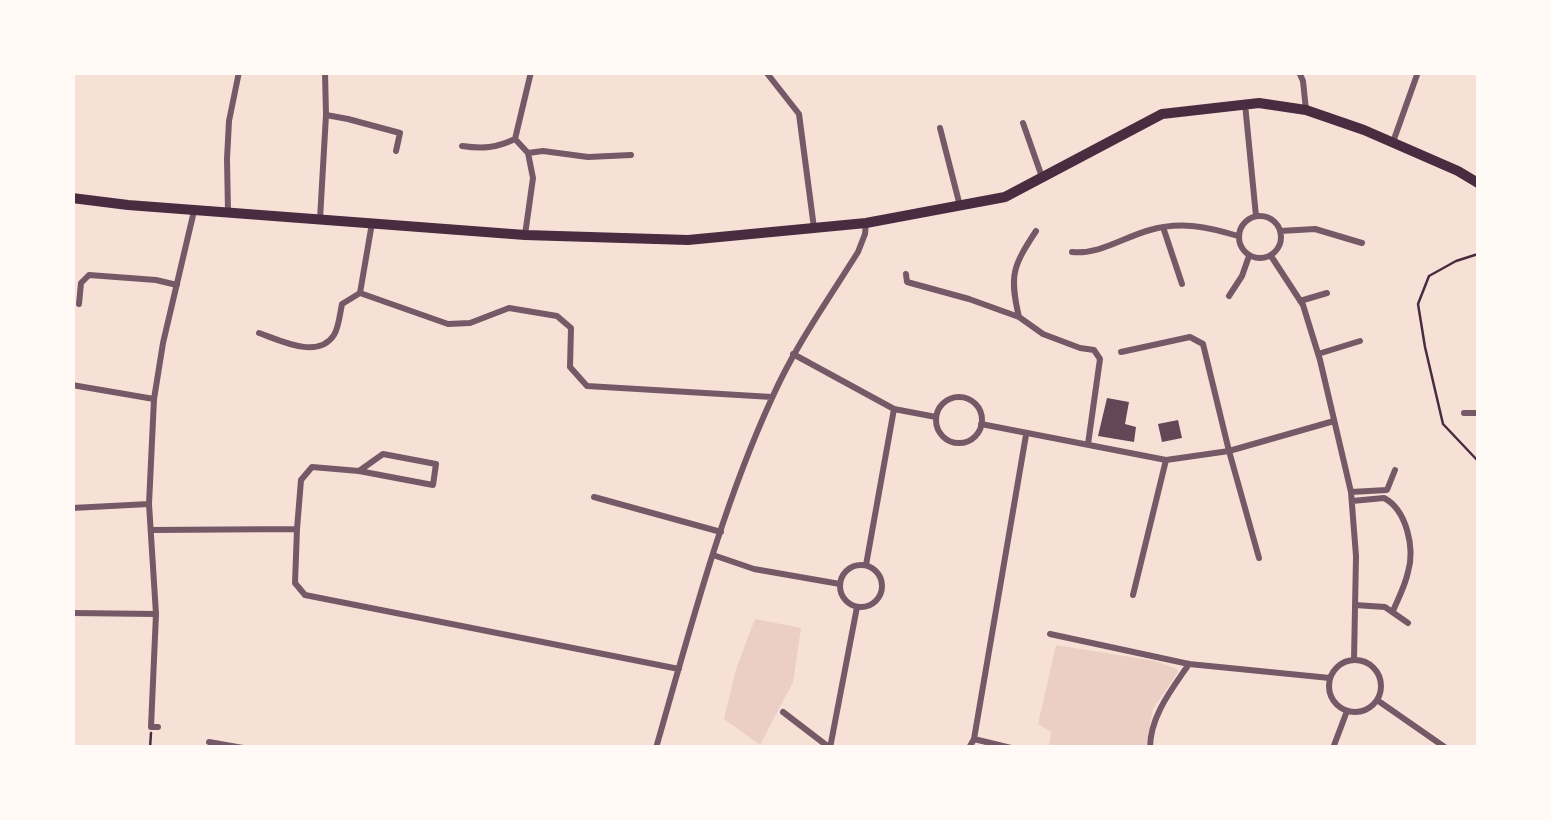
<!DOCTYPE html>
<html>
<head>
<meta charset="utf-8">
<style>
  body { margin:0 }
  #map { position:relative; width:1551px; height:820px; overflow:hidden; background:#f7e1d7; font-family:Inter,sans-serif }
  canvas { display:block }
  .frame { position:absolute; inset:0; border:75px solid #fffaf5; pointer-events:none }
</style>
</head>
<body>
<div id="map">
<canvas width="1551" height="820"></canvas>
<div class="frame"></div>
</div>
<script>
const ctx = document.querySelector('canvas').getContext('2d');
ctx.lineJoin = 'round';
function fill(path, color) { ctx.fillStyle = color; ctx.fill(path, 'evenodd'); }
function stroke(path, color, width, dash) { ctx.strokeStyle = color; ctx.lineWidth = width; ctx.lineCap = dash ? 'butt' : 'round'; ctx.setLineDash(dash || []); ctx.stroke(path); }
fill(new Path2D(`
  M755,619l46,9 -8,54 -33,63 -36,-26 12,-50z
  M1056,645l99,16 22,8 1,3 -25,37 -7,38h-97l2,-15 -13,-8z`), '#ebcfc5');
fill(new Path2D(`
  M1107,398l22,4 -4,22 11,3 -2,15 -36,-6z
  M1178,420l4,18 -20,4 -4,-18z`), '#644757');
stroke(new Path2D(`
  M1478,254l-22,7 -27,15 -11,28 7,43 18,77 35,37
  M150,748l1,-15`), '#4a2c40', 2.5);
stroke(new Path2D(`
  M766,72l33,42 15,114
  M1299,72l4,9 3,29
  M1245,104l11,112
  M326,115l22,4 52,14 -4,18
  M1023,123l19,54
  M940,128l20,78
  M1393,142l25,-70
  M462,146c21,3 34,2 53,-7
  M528,153l15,-2 45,6 43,-2
  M228,212l-1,-53 2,-38 10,-49
  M1239 237a21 21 0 1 1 42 0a21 21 0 1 1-42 0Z
  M320,219l6,-104 -1,-43
  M372,223l-12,70 88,31 22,-1 39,-15 48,8 14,12 -1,39 17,19 185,11
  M1163,227l19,57
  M1280,231l35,-2 47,14
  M525,235l8,-57 -5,-25 -13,-14 16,-67
  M1072,252c27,3 52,-15 78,-22 31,-9 58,-3 88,6
  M1271,256l32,49 17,55 31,132 5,64 -2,104
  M906,274l1,8 62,17 50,18 24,17 37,14 14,2 6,9 -12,85
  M1229,296l13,-20 7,-20
  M1300,301l27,-8
  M79,304l2,-21 8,-8 67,5 21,5
  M1019,317c-10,-42 -6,-51 17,-86
  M259,333c20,7 59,27 75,2 5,-8 6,-22 8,-31l18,-11
  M1121,352l69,-15 13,7 26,107 30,107
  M793,354l101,55 42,8
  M1318,354l42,-13
  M72,385l82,14
  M936 420a23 23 0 1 1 46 0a23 23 0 1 1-46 0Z
  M1464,413h14
  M981,424l185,36 63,-9 105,-30
  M1351,492l36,-2 8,-20
  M594,497l127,35
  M1352,501l32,-3c23,12 31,51 24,74 -3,14 -10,27 -15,39
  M72,508l77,-4
  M297,529l-2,54 10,12 374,74
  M151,530l146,-1 4,-49 11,-13 47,4 74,14 3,-21 -53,-10 -24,17
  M713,555l41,14 86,15
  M840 586a21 21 0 1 1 42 0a21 21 0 1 1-42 0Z
  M866,565l28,-156
  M1133,595l33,-135
  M1355,605l30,2 23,16
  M72,613l84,1
  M1050,634l139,30 141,14
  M1329 686a26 26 0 1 1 52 0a26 26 0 1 1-52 0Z
  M1377,700l69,48
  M783,712l47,36
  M158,727h-7l5,-113 -7,-110 5,-105 9,-56 31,-132
  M974,739l37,9
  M209,742l34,6
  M656,748c34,-118 65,-239 116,-350 23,-52 56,-98 86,-146l7,-18 1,-11
  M830,748l27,-141
  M969,748l5,-9 52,-304
  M1150,748c0,-32 22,-59 39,-84
  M1333,748l14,-37`), '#755966', 6);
stroke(new Path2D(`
  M72,198l56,7 397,30 163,5 178,-17 139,-26 157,-83 97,-11 47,7 58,20 94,41 20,12`), '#4a2c40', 10);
</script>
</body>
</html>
